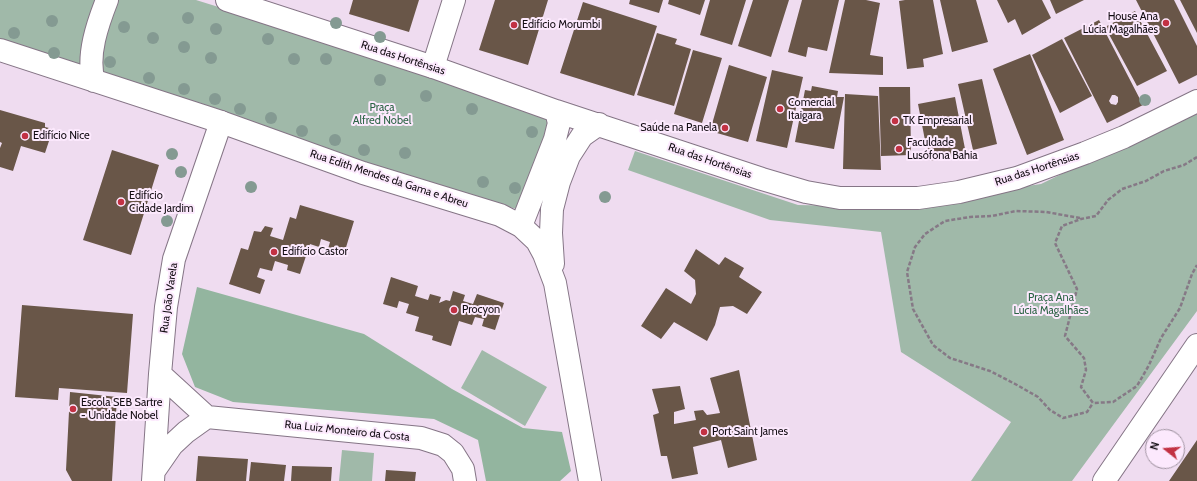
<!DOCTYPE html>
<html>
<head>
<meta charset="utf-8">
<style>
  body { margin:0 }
  #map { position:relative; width:1197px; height:481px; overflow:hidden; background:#efdcf0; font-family:Cabin,sans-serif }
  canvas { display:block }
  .north { position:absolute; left:1145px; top:429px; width:40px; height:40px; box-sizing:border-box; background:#fce9fd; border:1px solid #9e919f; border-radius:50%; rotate:287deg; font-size:11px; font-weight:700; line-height:16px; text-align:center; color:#120c12 }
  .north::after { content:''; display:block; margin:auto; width:14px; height:18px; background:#c23143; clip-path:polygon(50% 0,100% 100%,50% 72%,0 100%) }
</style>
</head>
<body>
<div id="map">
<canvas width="1197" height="481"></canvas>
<div class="north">N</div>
</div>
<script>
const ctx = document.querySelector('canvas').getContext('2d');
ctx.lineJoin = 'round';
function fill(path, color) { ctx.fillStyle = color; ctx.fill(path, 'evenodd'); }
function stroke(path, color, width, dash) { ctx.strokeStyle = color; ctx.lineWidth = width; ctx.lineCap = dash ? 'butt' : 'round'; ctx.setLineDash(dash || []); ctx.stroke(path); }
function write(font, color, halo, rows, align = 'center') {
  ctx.font = font + ' Cabin,sans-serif'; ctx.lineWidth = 4; ctx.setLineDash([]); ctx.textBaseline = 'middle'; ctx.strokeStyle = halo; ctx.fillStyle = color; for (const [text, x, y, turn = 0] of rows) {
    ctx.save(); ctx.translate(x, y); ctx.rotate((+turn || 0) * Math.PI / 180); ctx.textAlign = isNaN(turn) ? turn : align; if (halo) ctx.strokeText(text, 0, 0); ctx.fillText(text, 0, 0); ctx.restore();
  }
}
fill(new Path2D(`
  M0,0h196l334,104 24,18 -34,88 -155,-44 -365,-122z
  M1197,108v203l-125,170h-101l40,-59 -110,-70 -20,-120 -111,-12 -142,-50 7,-19 163,54 88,2 155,-23z
  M482,350l65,37 -22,39 -64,-38z
  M342,450l32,3 -2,28h-33z`), '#a0b9a9');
fill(new Path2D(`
  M197,287l167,47 88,55 71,39 39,4 9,39 -11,10h-74l-8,-41 -44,-21 -201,-17 -38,-15 -13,-33z`), '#93b59f');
fill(new Path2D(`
  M353,0h66l-10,32 -60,-18z
  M495,0h53l-20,65 -49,-15z
  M630,0h33l-4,13 -30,-9z
  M669,0h36l-5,15 -32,-11z
  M710,0h36l-14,45 -32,-10z
  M753,0h36l-18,57 -33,-11z
  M802,0h37l-12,51 -19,-4 -2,10 -18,-5z
  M845,0h21l14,3 -10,52 13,2v18l-54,-2z
  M905,0h28l10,54 -20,5 1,8 -17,2 -8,-68z
  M940,0h36l12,42 -36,10z
  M997,0h45l9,18 -29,17 -7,-16 -7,4z
  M1050,0h34l-28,14z
  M1136,0h38l23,46v29l-18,9z
  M1180,0h17v33z
  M583,2l74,24 -23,70 -74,-23z
  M1135,11l32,60 -30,15 -32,-59z
  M1099,20l44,85 -36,18 -43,-85zM1112,95h3l3,2v5l-2,3 -5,-1 -2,-3z
  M657,33l20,6 -2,5 16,5 -17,57 -37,-11z
  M1062,39l30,57 -32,17 -28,-58z
  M693,50l29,8 -20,65 -28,-9z
  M1030,54l34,86 -37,15 -34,-86z
  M729,65l38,12 -19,65 -38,-11z
  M772,70l31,7 -16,71 -31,-7z
  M982,79l15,65 -24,6 -15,-66z
  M812,86l26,5 -1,6h7l-10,52 -39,-7 10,-52 6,1z
  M879,87h31l1,68 -30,1z
  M845,94l33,2 3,74 -38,-1z
  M955,97l11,57 -37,7 -11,-57z
  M0,110l45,13v4l8,2 -8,24 -24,-7 -8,25 -13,-4v-19l2,-5 -2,-1z
  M112,150l47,15 -28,90 -48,-15z
  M300,205l54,16 -10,33 -16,-5 2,-7 -9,-3 -2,8 -9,-3 -10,30 -13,-4 1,-5 -13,-4 -3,10 -12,-3 -3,9 8,3 -5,14 -31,-10 12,-36 7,2 6,-19 7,1 4,-6 8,2 -3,8 13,4 7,-23 6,2z
  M696,249l23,16 6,-8 19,11 -5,9 23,15 -15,22 -14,-8 -13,1 -5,18 -8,16 -33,-19 -13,17 -20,-13 25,-38 25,16 5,-10 -1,-14 -11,-9z
  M391,277l27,9 -3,10 13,4 2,-6 11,3 -2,6 7,-3 4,1 3,-10 12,4 -2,6 10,3 4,-10 27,9 -9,27 -13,-4 2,-7 -9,-2 -3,8 -13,-4 -8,25 -19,-6 1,-4 -18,-5 4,-14 -13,-4 3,-9 -10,-3 -2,7 -14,-4z
  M22,305l111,9 -6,79 -68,-5 -1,12 -43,-3z
  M739,370l18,90 -29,8 -7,-28 -28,7 5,27 -26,5 -5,-23h-6l-8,-41 6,-2 -7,-24 28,-3 5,23 -11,3v12l22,-4 -2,-9 9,-1 4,5 13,-2 -10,-35z
  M70,392l47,5 -5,84h-40l-6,-11z
  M1197,440v41h-28z
  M198,456l50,3 -2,22h-50z
  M251,462l35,3 -2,16h-35z
  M292,466l40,1 -1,14h-40z
  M386,470l30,2 -1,9h-30z`), '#695648');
const street = new Path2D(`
  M433,67l21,-67
  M160,374l47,43 214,21 22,7 10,8 10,16 2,12
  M154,471l18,-26 14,-13 21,-15
  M153,481l7,-107 6,-67 8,-48 47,-137`);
const secondary = new Path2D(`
  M227,0l206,67 123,44 206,68 44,13 34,6h78l41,-6 58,-14 68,-25 39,-16 73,-36
  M0,50l221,72 142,51 137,42 21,11 16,15 7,13 11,29 35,198
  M94,81c-8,-25 4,-58 13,-81
  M521,226l34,-87 4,-16 -3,-12
  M553,264l-2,-31 1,-24 7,-27 10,-26 13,-20 17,-12
  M1104,481l93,-136`);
stroke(street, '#857586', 24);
stroke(secondary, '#857586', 24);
stroke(new Path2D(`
  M1197,157l-13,8 -20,6 -18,10 -24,8 -14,11 -12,16 -15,3 -19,7 -7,17 22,46 -12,47 19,22 2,12 -5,17 12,16 20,-1 24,-16 12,-21 12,-27 19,-30 12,-34 5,-9
  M1080,218l-34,-6 -30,-1 -24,5 -22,1 -25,4 -20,13 -10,13 -8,25 6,37 20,36 17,13 40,13 27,14 21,12 12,13 13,8 24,-6 6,-9`), '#867986', 2.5, [4, 2]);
stroke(street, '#fff', 22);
stroke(secondary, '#fff', 22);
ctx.fillStyle = '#849a92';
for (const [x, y] of [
  [188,18],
  [52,21],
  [336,23],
  [124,27],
  [216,29],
  [14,33],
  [380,37],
  [153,38],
  [268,39],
  [184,47],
  [54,53],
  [211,58],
  [294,59],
  [326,59],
  [110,62],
  [149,78],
  [380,80],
  [184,89],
  [426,96],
  [215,99],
  [1145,100],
  [240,109],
  [472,109],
  [271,118],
  [302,131],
  [532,132],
  [335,140],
  [364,150],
  [405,153],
  [172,154],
  [181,172],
  [483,182],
  [251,187],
  [515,188],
  [605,197],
  [167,221]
]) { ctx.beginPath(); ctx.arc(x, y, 6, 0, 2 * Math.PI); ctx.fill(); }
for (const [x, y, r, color] of [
  [1166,23,4,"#c23143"],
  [514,25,4,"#c23143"],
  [780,109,4,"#c23143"],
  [895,121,4,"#c23143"],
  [725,128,4,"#c23143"],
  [25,136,4,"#c23143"],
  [899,149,4,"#c23143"],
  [121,202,4,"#c23143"],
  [274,252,4,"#c23143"],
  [454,310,4,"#c23143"],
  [73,409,4,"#c23143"],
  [704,432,4,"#c23143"]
]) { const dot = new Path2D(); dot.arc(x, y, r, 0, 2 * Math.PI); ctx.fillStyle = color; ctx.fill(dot); stroke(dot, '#fce9fd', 1.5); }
write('11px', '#120c12', '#fce9fd', [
  ["House Ana",1158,17,"right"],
  ["Lúcia Magalhães",1158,30,"right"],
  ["Edifício Morumbi",522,25],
  ["Comercial",788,103],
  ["Itaigara",788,116],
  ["TK Empresarial",903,121],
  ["Saúde na Panela",717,128,"right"],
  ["Edifício Nice",33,136],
  ["Faculdade",907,143],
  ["Lusófona Bahia",907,156],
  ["Edifício",129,196],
  ["Cidade Jardim",129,209],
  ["Edifício Castor",282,252],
  ["Procyon",462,310],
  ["Escola SEB Sartre",81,403],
  ["- Unidade Nobel",81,416],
  ["Port Saint James",712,432]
], 'left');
write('11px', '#120c12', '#fce9fd', [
  ["Rua das Hortênsias",403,58,18],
  ["Rua das Hortênsias",710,161,19],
  ["Rua das Hortênsias",1037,169,-18],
  ["Rua Edith Mendes da Gama e Abreu",389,179,18],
  ["Rua João Varela",169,298,-82],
  ["Rua Luiz Monteiro da Costa",347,431,6]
]);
write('11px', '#2c6445', '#fce9fd', [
  ["Praça",382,108],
  ["Alfred Nobel",382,121],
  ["Praça Ana",1051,298],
  ["Lúcia Magalhães",1051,311]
]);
</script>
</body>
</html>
